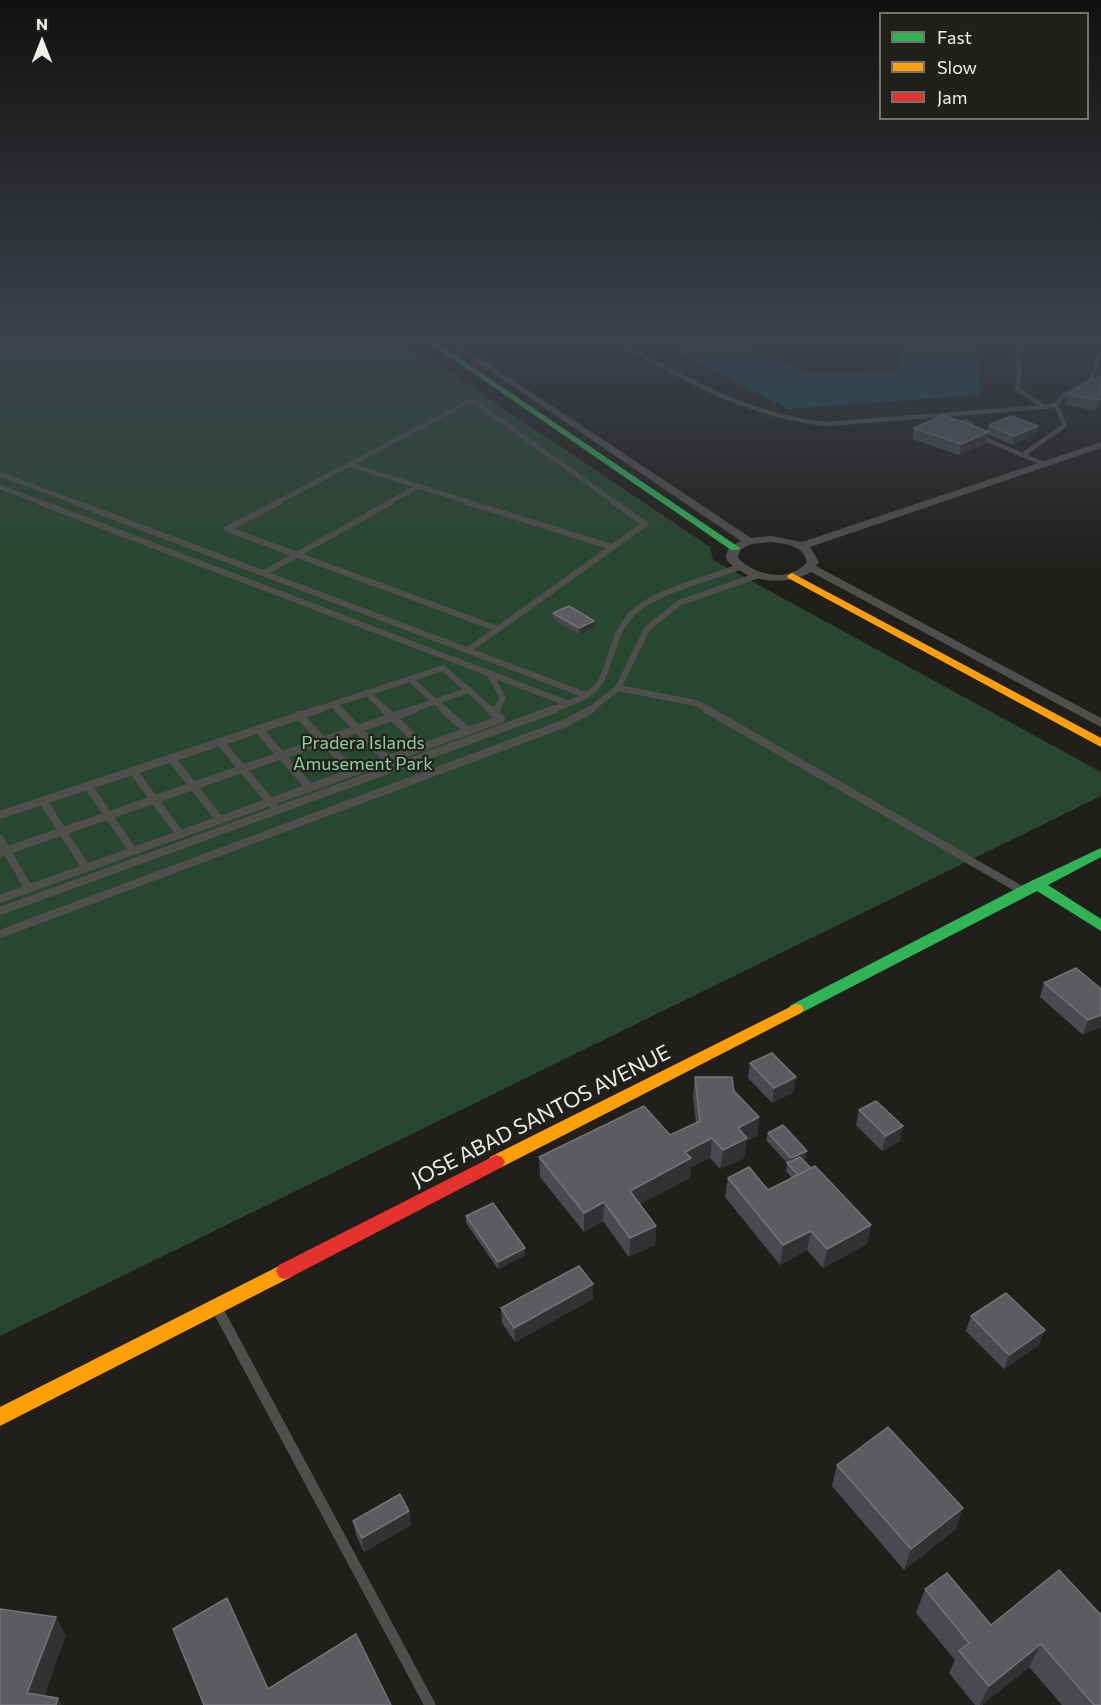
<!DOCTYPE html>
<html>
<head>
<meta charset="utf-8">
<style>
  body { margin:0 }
  #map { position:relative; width:1101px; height:1705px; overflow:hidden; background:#211f1c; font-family:Commissioner,sans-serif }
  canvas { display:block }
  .legend { position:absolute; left:879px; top:12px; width:210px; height:108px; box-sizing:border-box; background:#22201b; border:2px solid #74736e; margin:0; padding:8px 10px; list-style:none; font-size:18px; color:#f0efeb }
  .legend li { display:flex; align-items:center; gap:12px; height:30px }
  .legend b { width:30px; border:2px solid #74736e }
  .north { position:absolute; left:12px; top:12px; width:60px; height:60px; -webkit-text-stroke:4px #22201b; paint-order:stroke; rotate:0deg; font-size:16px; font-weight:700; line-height:24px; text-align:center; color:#f0efeb }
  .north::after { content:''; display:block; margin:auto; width:21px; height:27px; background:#f0efeb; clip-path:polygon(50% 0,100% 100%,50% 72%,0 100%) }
</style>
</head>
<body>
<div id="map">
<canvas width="1101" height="1705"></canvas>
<ul class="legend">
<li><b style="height:8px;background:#30b455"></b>Fast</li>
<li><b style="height:8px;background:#ff9f0a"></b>Slow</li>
<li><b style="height:8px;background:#e5322d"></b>Jam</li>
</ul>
<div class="north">N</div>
</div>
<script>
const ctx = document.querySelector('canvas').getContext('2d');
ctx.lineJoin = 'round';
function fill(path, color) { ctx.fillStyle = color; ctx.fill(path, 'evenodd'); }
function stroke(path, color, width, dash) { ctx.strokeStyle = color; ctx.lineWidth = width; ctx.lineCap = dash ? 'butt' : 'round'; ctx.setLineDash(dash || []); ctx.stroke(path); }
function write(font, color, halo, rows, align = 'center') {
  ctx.font = font + ' Commissioner,sans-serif'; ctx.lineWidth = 4.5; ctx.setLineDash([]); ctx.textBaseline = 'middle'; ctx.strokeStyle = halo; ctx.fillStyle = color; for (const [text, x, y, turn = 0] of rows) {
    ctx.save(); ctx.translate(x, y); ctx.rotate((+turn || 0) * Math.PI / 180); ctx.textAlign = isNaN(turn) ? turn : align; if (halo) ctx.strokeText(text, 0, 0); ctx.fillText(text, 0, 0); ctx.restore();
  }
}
fill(new Path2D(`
  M0,338h393l11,3 306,206 3,13 388,212v24l-1101,540z`), '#274731');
fill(new Path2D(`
  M650,338h83l80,36 87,-4v-32h77l3,57 -192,14z`), '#0d4c5d');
stroke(new Path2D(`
  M610,338c70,38 135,78 216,86l218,-17 -27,-18 3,-20 -3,-19 13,-12
  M1044,407l12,-2 7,-9 28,-16 10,-31
  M966,421l6,4 -13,-1z
  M980,437l64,27
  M1024,454l41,-29 -9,-20
  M350,465l122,38
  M0,474l78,29
  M0,487l43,16
  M276,503l196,-103 144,103
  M388,503l31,-17`), '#504f4d', 4.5);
stroke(new Path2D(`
  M39,502l528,201
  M74,502l512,193
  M279,502l-52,27 271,100
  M467,502l145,45
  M264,573l127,-71
  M498,629l147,-105 -31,-22
  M468,650l30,-21
  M489,673l14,25 -7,12
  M410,679l35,31
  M618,688l78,15 13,7
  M367,693l18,17
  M333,704l6,6
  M316,710l127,-42 48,42
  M411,710l58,-20
  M551,710c14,-5 40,-13 48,-26 13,-21 12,-46 31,-68 21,-24 78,-37 109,-49
  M590,710l28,-22 29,-59 32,-26 80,-28`), '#504f4d', 6);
stroke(new Path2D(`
  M338,709l50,51
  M384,709l40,38
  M443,709l25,22
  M706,709l317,182
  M495,713l2,-4
  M299,715l54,57
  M258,729l52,59
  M220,742l53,63
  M171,758l49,62
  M133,771l47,63
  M88,786l45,65
  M43,801l43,67
  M0,815l320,-106
  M0,839l29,50
  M0,853l415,-144
  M0,899l501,-180 -12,-10
  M0,911l555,-202
  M0,934l566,-211 26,-14`), '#504f4d', 8);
stroke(new Path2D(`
  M219,1312l211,393`), '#504f4d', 11);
fill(new Path2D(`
  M441,338h9l301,200 20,-2 31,6 299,-100v6l-291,99 9,15 -3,4 285,152v9l-290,-155c-26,15 -65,11 -85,-13 0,-11 6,-14 15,-18zM771,542c15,2 32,3 36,20 -17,21 -52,14 -69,-4l2,-8 11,-6z`), '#504f4d');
fill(new Path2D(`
  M422,338h8l310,210 -1,2h-8z
  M1101,848v9l-53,28 53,34v12l-64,-40 -236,122h-10l-3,-4 3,-4 240,-124z`), '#30b455');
fill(new Path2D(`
  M792,573l309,165v9l-313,-169 -1,-2z
  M796,1004l5,1 3,4 -3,4 -299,154 -6,2 -6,-2 -3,-5 3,-5z
  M285,1263l6,2 3,6 -3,6 -291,149v-19z`), '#ff9f0a');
fill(new Path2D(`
  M496,1155l6,2 3,5 -3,5 -211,110 -6,2 -6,-2 -3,-6 3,-6z`), '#e5322d');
fill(new Path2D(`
  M1101,376v27l-5,8 -30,-6 2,-11z
  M989,425l49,1 -1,8 -25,11 -24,-11 -2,9 -27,12 -47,-16 2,-11 73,4z
  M553,613l41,8v7l-15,6 -26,-15z
  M1044,983l57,6 -18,46 -43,-38z
  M750,1063l44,29 -22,11 -24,-25z
  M695,1077l39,14 25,26 -2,19 -11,5 -2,17 -24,11 -10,-11 -19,9 -1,11 -50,26 16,22 -1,19 -26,12 -26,-36 -19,11 -44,-55 -1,-20 131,-22 26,-12 -3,-26z
  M859,1110l41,31 -18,10 -26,-26z
  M768,1133l38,25 -3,2 8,8 60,57 -4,19 -44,24 -16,-18 -27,15 -55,-68 3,-19 40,12 24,-12 -6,-7 1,-8 -21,-23z
  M466,1216l59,32v7l-27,14 -32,-46z
  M593,1284v15l-78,43 -13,-19 -1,-15z
  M971,1316l74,14 -6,15 -35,24 -38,-38z
  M837,1465l119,64 -52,41 -72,-84z
  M409,1511l2,14 -47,27 -8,-17 -3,-14z
  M925,1589l66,36 110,-10v90h-39l-33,-38 -47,38h-7l-26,-32 6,-13 -39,-47z`), '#4b494f');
fill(new Path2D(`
  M1101,396v7l-5,8 3,-11z
  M1038,426l-1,8 -25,11 2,-9z
  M989,432l-3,11 -27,12 2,-11z
  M594,621v7l-15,6v-6z
  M1101,1015v12l-18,8 5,-15z
  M796,1077l-2,15 -22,11 2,-15z
  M759,1117l-2,19 -11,5 -2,17 -24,11 3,-19 15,-22z
  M903,1126l-3,15 -18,10 4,-15z
  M712,1138l-2,20 -19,9 -1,11 -61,32 1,-19 55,-39z
  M807,1151l-1,7 -16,8 1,-8z
  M604,1202l-1,19 -19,11v-19z
  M871,1225l-4,19 -44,24 4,-19z
  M656,1226l-1,19 -26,12 1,-19z
  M811,1231l-4,19 -27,15 3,-20z
  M525,1248v7l-27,14v-7z
  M593,1284v15l-78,43 -1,-14z
  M1045,1330l-6,15 -35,24 5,-14z
  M963,1508l-7,21 -52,41 7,-21z
  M409,1511l2,14 -47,27 -2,-14z
  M56,1617l10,19 -25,69 -14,-12z
  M1041,1644l-12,23 -47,38h-2l9,-19z
  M58,1698l4,7h-6z`), '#333133');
const building = new Path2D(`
  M1101,376v20l-2,4 -31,-6z
  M943,415l46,17 -28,12 -47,-16z
  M1011,416l27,10 -24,10 -25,-11z
  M569,606l25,15 -15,7 -26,-15z
  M1076,968l25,21v26l-13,5 -44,-37z
  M772,1053l24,24 -22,11 -24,-25z
  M695,1077h37l2,14 25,26 -21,11 9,10 -24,12 -11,-12 -27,14 6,6 -61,33 26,35 -26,12 -26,-36 -20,11 -45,-56 105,-51 26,29 30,-14z
  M876,1101l27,25 -17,10 -27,-26z
  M783,1125l24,26 -16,7 -23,-25z
  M800,1157l11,11 -13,7 -11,-12z
  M815,1166l56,59 -44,24 -16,-18 -28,14 -55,-67 21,-11 19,23z
  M493,1203l32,45 -27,14 -32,-46z
  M579,1266l14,18 -79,44 -13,-20z
  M1006,1293l39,37 -36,25 -38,-39z
  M888,1427l75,81 -52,41 -74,-84z
  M400,1494l9,17 -47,27 -9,-17z
  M1059,1570l42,45v90h-7l-53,-61 -52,42 -30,-35 10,-8 -44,-54 22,-16 44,52z
  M227,1598l41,91 88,-55 35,71h-187l-31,-76z
  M0,1609l56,8 -29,76 31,5 -2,7h-56z`);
fill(building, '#5d5b60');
stroke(building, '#747275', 1.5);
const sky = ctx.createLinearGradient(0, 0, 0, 576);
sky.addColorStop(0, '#12110f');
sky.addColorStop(0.59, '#3d424b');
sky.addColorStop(1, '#3d424b00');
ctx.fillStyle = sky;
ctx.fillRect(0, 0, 1101, 576);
write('18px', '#8bd1a0', '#22201b', [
  ["Pradera Islands",363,743],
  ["Amusement Park",363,764]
]);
write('21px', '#f0efeb', '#22201b', [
  ["JOSE ABAD SANTOS AVENUE",541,1116,-27]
]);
</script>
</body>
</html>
